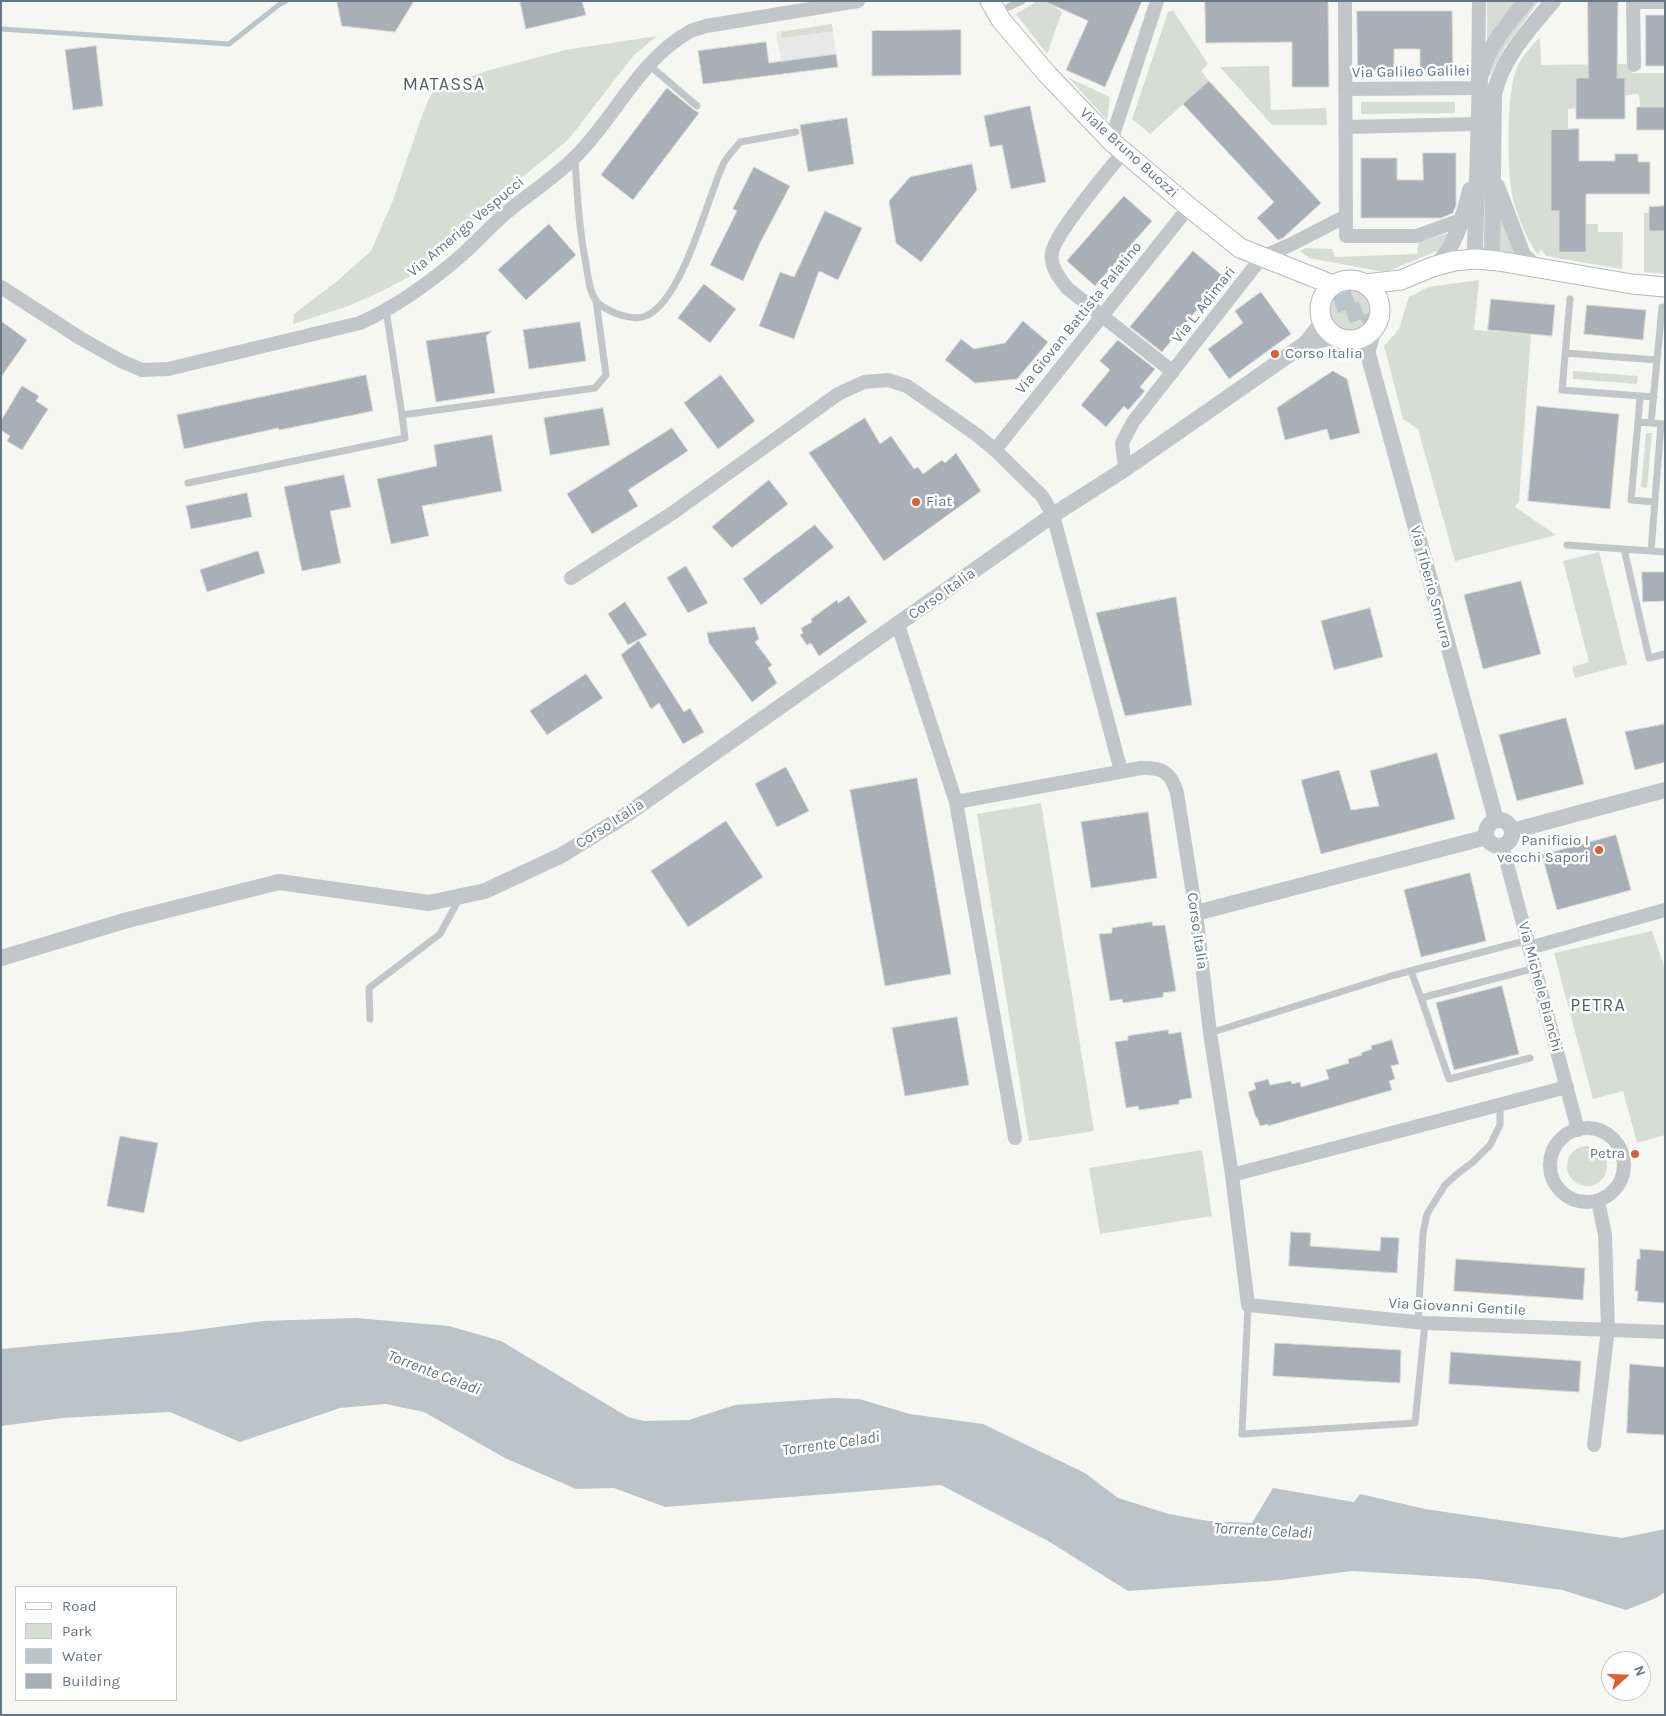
<!DOCTYPE html>
<html>
<head>
<meta charset="utf-8">
<style>
  body { margin:0 }
  #map { position:relative; width:1666px; height:1716px; overflow:hidden; background:#f6f7f3; font-family:Karla,sans-serif }
  canvas { display:block }
  .frame { position:absolute; inset:0; border:2px solid #667584; pointer-events:none }
  .legend { position:absolute; left:15px; top:1586px; width:162px; height:115px; box-sizing:border-box; background:#fff; border:1px solid #c2c8ce; margin:0; padding:6px 9px; list-style:none; font-size:15px; color:#667584 }
  .legend li { display:flex; align-items:center; gap:10px; height:25px }
  .legend b { width:25px; border:1px solid #c2c8ce }
  .north { position:absolute; left:1601px; top:1651px; width:50px; height:50px; box-sizing:border-box; background:#fff; border:1px solid #c2c8ce; border-radius:50%; rotate:70deg; font-size:14px; font-weight:700; line-height:20px; text-align:center; color:#667584 }
  .north::after { content:''; display:block; margin:auto; width:18px; height:22px; background:#e05e29; clip-path:polygon(50% 0,100% 100%,50% 72%,0 100%) }
</style>
</head>
<body>
<div id="map">
<canvas width="1666" height="1716"></canvas>
<div class="frame"></div>
<ul class="legend">
<li><b style="height:6px;background:#fff"></b>Road</li>
<li><b style="height:14px;background:#d7ddd4"></b>Park</li>
<li><b style="height:14px;background:#bac4c9"></b>Water</li>
<li><b style="height:14px;background:#a8afb6"></b>Building</li>
</ul>
<div class="north">N</div>
</div>
<script>
const ctx = document.querySelector('canvas').getContext('2d');
ctx.lineJoin = 'round';
function fill(path, color) { ctx.fillStyle = color; ctx.fill(path, 'evenodd'); }
function stroke(path, color, width, dash) { ctx.strokeStyle = color; ctx.lineWidth = width; ctx.lineCap = dash ? 'butt' : 'round'; ctx.setLineDash(dash || []); ctx.stroke(path); }
function write(font, color, halo, rows, align = 'center') {
  ctx.font = font + ' Karla,sans-serif'; ctx.lineWidth = 5; ctx.setLineDash([]); ctx.textBaseline = 'middle'; ctx.strokeStyle = halo; ctx.fillStyle = color; for (const [text, x, y, turn = 0] of rows) {
    ctx.save(); ctx.translate(x, y); ctx.rotate((+turn || 0) * Math.PI / 180); ctx.textAlign = isNaN(turn) ? turn : align; if (halo) ctx.strokeText(text, 0, 0); ctx.fillText(text, 0, 0); ctx.restore();
  }
}
fill(new Path2D(`
  M832,24l4,30 -55,7 -5,-29z`), '#e7e8e7');
fill(new Path2D(`
  M1037,1h9l16,11 -15,42 -31,-40z
  M1487,1h33l-33,44z
  M1533,1h6l-34,46 -15,29 -4,-2 6,-14z
  M1173,10l35,54 -7,7 8,10 -59,53 -18,-15 36,-107z
  M832,24l1,7 -51,7 -1,-6z
  M657,36l-23,19 -66,85 -59,48 -74,68 -26,21 -29,15 -32,14 -55,18 1,-10 42,-32 35,-31 22,-51 28,-81 7,-19 6,-10 10,-5 46,-15 75,-20z
  M1540,37l1,28 85,-1 7,9h32v34h-25l-1,-13c-25,0 -47,15 -71,15v20l-17,1v80l8,1 27,13h12v8h25l-1,37 -76,-13 -5,-7 -3,6c-12,-17 -20,-37 -25,-57 -6,-26 -7,-106 4,-130 5,-12 14,-22 23,-31z
  M1269,66l2,44 55,-2 1,17h-55l-52,-58z
  M1069,78l41,19 -3,23z
  M1361,102h94v11l-94,1z
  M1498,209l18,45 -19,-4z
  M1644,213h5v18h16v43l-21,-2z
  M1452,232l-12,18 -52,21h-9l-70,-13 -9,-7 5,-3 27,1 3,8 82,-3 2,-12z
  M1479,280l-5,50 57,4 -12,167 -4,6 41,28 -101,26 -37,-132 -15,-10 -19,-73 15,-17 10,-32 19,-10z
  M1325 311a25 25 0 1 1 50 0a25 25 0 1 1-50 0Z
  M1573,371l65,5 -1,8 -64,-5z
  M1646,433h6l-5,55 -6,-1z
  M1599,552l28,112 -52,14 -3,-11 17,-5 -26,-101z
  M1041,803l53,328 -65,10 -52,-327z
  M1652,931l13,38v166l-28,8 -14,-52 -30,8 -39,-146z
  M1567 1166a20 20 0 1 1 40 0a20 20 0 1 1-40 0Z
  M1202,1150l10,66 -112,18 -11,-66z`), '#d7ddd4');
fill(new Path2D(`
  M1350,290l5,13 4,-1 5,13 5,-2 4,10 -9,3 -3,-7 -11,4 -5,-13 -7,3 -5,-16z
  M356,1318l93,8 52,15 127,76 16,4 45,-1 46,-15 98,-7 26,1 51,15 73,10 102,49 33,25 51,16 39,7 44,2 21,-35 81,14 6,-8 65,15 197,29 43,-9v63l-9,6 -30,12 -64,-20 -82,-11 -128,-8 -71,9 -153,11 -80,-50 -107,-56 -276,22 -51,-19 -38,1 -71,-31 -81,-46 -38,-8 -46,4 -100,34 -70,-30 -108,6 -61,8v-77l179,-17 83,-11z`), '#bac4c9');
stroke(new Path2D(`
  M1,29l228,15 51,-40 6,-3`), '#bac4c9', 5);
const building = new Path2D(`
  M337,1h77l-19,31 -53,-6z
  M520,1h62l4,14 -60,14z
  M1044,1h98l-37,86 -39,-17 22,-49z
  M1205,1h123l1,86h-37v-45l-86,1z
  M1588,1h30l-1,77h8v41h-49v-41h12z
  M1357,11h95l1,64h-33v-26h-26v22h-36z
  M1646,15h19v51h-19z
  M961,30v45l-89,1v-45z
  M766,42l3,21 67,-9 2,13 -135,17 -5,-33z
  M96,46l7,60 -30,4 -8,-60z
  M1209,81l112,122 -38,35 -5,2 -21,-22 17,-16 -91,-98z
  M667,88l27,22 5,3 -66,87 -32,-25z
  M1030,106l16,76 -35,7 -9,-44 -12,2 -6,-31z
  M1637,107h28v23h-28z
  M847,118l7,46 -46,8 -8,-47z
  M1579,129v32h36v-7h23v8h12v32h-64v58h-27v-41h-8v-81z
  M1423,153h33v52l-3,8 -12,5h-80v-60h36v22h26z
  M972,164l5,26 -56,72 -25,-19 -7,-42 21,-24z
  M754,167l36,19 -30,57 -17,38 -33,-16 27,-54 -4,-2z
  M1124,196l28,25 -57,65 -28,-25z
  M1665,206v25h-16v-24z
  M825,211l37,17 -24,52 -19,-9 -25,68 -35,-13 21,-54 14,5z
  M549,224l27,31 -50,45 -28,-30z
  M1193,251l31,26 -62,75 -32,-25z
  M704,284l32,25 -26,34 -32,-25z
  M1261,292l30,42 -62,45 -21,-30 35,-26 -8,-12z
  M1491,299l64,6 -3,31 -64,-6z
  M1587,305l59,5 -3,30 -59,-6z
  M1,321l26,19 -26,37z
  M1023,321l25,21 -31,37 -42,4 -30,-23 16,-21 13,10 31,-6z
  M580,322l6,39 -57,8 -6,-39z
  M492,331l-6,5 9,57 -59,9 -10,-61z
  M1118,340l37,29 -15,18 5,4 -17,19 -4,-4 -18,21 -25,-22 29,-35 -10,-9z
  M1333,371l14,8 13,54 -30,7 -3,-11 -42,11 -8,-32z
  M366,375l7,36 -94,19 -1,-2 -94,21 -7,-34z
  M721,375l34,46 -37,28 -34,-46z
  M22,386l17,10 -3,5 12,8 -26,41 -15,-9 3,-5 -9,-6v-9z
  M1537,406l82,8 -9,95 -82,-8z
  M603,408l7,37 -60,10 -6,-37z
  M865,418l15,26 11,-8 23,33 4,-2 5,7 19,-14 3,3 11,-10 25,38 -97,70 -75,-108z
  M672,428l16,23 -60,39 10,16 -46,28 -25,-40z
  M492,435l10,56 -80,15 7,30 -38,8 -14,-65 60,-13 -3,-21z
  M344,475l7,32 -21,4 11,52 -39,8 -18,-84z
  M769,480l19,24 -56,44 -20,-21z
  M247,493l5,24 -61,12 -5,-23z
  M815,525l19,22 -73,58 -18,-26z
  M258,551l7,22 -58,19 -7,-22z
  M686,566l22,37 -20,10 -21,-35z
  M1642,572h23v29l-22,1z
  M1521,581l20,73 -58,15 -19,-74z
  M849,596l18,26 -48,34 -8,-13 -4,2 -7,-10 3,-2 -2,-5 11,-6 -1,-3 26,-19 1,3z
  M1176,597l16,108 -67,11 -29,-103z
  M625,602l22,33 -19,10 -20,-31z
  M1370,608l13,49 -49,13 -13,-49z
  M755,627l4,12 -4,3 17,23 -4,3 9,15 -25,19 -43,-59 -2,-10z
  M639,641l45,71 6,-4 14,24 -21,12 -24,-41 -8,6 -30,-54z
  M586,674l17,24 -56,37 -17,-24z
  M1566,718l18,66 -67,17 -18,-66z
  M1665,724v38l-30,8 -10,-38z
  M1437,753l18,66 -134,35 -20,-74 38,-10 12,40 28,-4 -9,-35z
  M786,767l23,44 -32,16 -22,-43z
  M917,778l34,196 -66,12 -35,-196z
  M1148,812l9,66 -66,10 -10,-66z
  M726,821l37,56 -75,50 -37,-56z
  M1616,835l15,55 -74,20 -15,-55z
  M1470,873l16,68 -65,16 -17,-67z
  M1152,922l1,4 12,-1 11,66 -13,2v4l-40,6 -1,-4 -12,2 -11,-67 13,-1v-5z
  M1502,986l17,68 -65,16 -18,-67z
  M957,1017l12,68 -64,11 -13,-68z
  M1168,1030l1,4 12,-2 11,66 -13,2v4l-40,6 -1,-4 -12,2 -11,-66 13,-2v-4z
  M1392,1040l7,24 -8,2 4,13 -6,2 3,9 -124,36v-2l-8,2 -3,-9 -1,1 -8,-26 8,-3 -2,-6 14,-4 2,6 21,-4 1,3 8,-2 1,5 28,-8 -3,-9 23,-7 -1,-4 14,-4 -1,-2 11,-4 -1,-3z
  M120,1136l38,7 -14,70 -37,-7z
  M1291,1232l20,1 -1,13 70,5 1,-14 18,1 -2,35 -108,-7z
  M1640,1249l25,2v52l-28,-2 1,-10h-3l2,-32h3z
  M1456,1259l129,9 -2,32 -129,-9z
  M1275,1343l126,7 -1,33 -127,-7z
  M1451,1352l130,9 -2,31 -130,-8z
  M1630,1364l35,3v68l-38,-2z`);
fill(building, '#a8afb6');
stroke(building, '#d8d8d6', 1);
const secondary = new Path2D(`
  M990,1l11,19 46,54 64,67 78,66 51,41 93,37
  M1320 310a30 30 0 1 1 60 0a30 30 0 1 1-60 0Z
  M1365,284l36,-4 31,-13 22,-6 21,-2 23,2 134,23 33,3`);
stroke(secondary, '#b4b9be', 21);
stroke(new Path2D(`
  M997,12l25,-11
  M649,65l48,41
  M575,158c2,36 4,71 11,106 2,12 3,27 10,37 5,6 12,9 19,12 9,4 24,7 33,2 35,-18 58,-112 74,-148 3,-9 12,-17 18,-25l56,-10
  M1570,299l-8,91 92,7
  M1662,307l-11,116 14,1
  M386,310l16,105
  M1565,353l92,7
  M1638,422l2,-26
  M1651,423l-13,-1 -7,78 24,2
  M188,483l217,-45 -3,-23 193,-27 11,-13 -10,-75
  M1567,545l98,7
  M1624,549l25,109 16,-4
  M1651,551l10,-127
  M1411,971l10,27 114,-30
  M1421,998l28,81 81,-21
  M370,1019l-1,-31 71,-54 19,-35
  M1210,1033l181,-57 137,-36
  M1248,1305l-6,129 173,-11 10,-100
  M1418,1323l5,-90 4,-19 18,-29 12,-11 16,-12 17,-17 10,-20v-21`), '#c2c6c9', 7);
stroke(new Path2D(`
  M1345,1l1,235h70l45,-16
  M1633,1l1,64
  M1633,2h32
  M1345,89l133,-1 1,-87
  M1346,127l131,-3
  M1111,141l46,-140
  M1124,151c-15,19 -70,83 -72,102 -2,14 7,24 15,35l106,84
  M1,287l79,51 41,23 21,9 26,-1 192,-46c38,-17 72,-42 103,-69 15,-14 29,-29 44,-42 22,-18 47,-34 68,-55 40,-39 63,-96 114,-125 5,-3 12,-4 17,-6l152,-25
  M1346,340l22,14 8,-29
  M995,450l194,-243
  M1125,469l-3,-26 11,-21 129,-165 30,-13 54,-28
  M571,578l103,-66 164,-118 26,-12 24,-2 19,6 70,49 18,15 47,46 11,19 68,256
  M898,625l58,177 59,336
  M956,802l185,-34c21,-1 30,4 36,25l19,120 14,120 22,142 16,130 177,18 240,9
  M1502,845l76,285
  M1529,948l136,-38
  M1550 1165a37 37 0 1 1 74 0a37 37 0 1 1-74 0Z
  M1232,1175l335,-88
  M1594,1445l14,-116 -3,-94 -7,-34`), '#c2c6c9', 14);
stroke(new Path2D(`
  M1497,186l26,69 14,13
  M1481,259l-6,-10 5,-170c5,-30 27,-54 46,-78
  M1485,259l7,-9 2,-155c7,-36 36,-67 59,-94
  M1432,267c5,-4 11,-8 14,-14 11,-14 20,-45 24,-63
  M1306,343l30,-6
  M1368,354l128,466
  M1486 833a13 13 0 1 1 26 0a13 13 0 1 1-26 0Z
  M1512,831l153,-41
  M1196,913l291,-76
  M1,958l123,-37 155,-39 150,21 56,-12 77,-36 61,-38 430,-302 72,-46 181,-126 16,-21`), '#c2c6c9', 16);
stroke(secondary, '#fff', 19);
for (const [x, y, r, color] of [
  [1275,354,5,"#e05e29"],
  [916,502,5,"#e05e29"],
  [1599,850,5,"#e05e29"],
  [1635,1154,5,"#e05e29"]
]) { const dot = new Path2D(); dot.arc(x, y, r, 0, 2 * Math.PI); ctx.fillStyle = color; ctx.fill(dot); stroke(dot, '#fff', 2); }
write('15px', '#667584', '#fff', [
  ["Via Galileo Galilei",1411,72,-1],
  ["Viale Bruno Buozzi",1129,153,42],
  ["Via Amerigo Vespucci",466,227,-40],
  ["Via L. Adimari",1204,305,-52],
  ["Via Giovan Battista Palatino",1079,318,-51],
  ["Via Tiberio Smurra",1431,587,75],
  ["Corso Italia",942,594,-35],
  ["Corso Italia",610,824,-33],
  ["Corso Italia",1197,931,82],
  ["Via Michele Bianchi",1540,987,75],
  ["Via Giovanni Gentile",1457,1307,3]
]);
write('15px', '#667584', '#fff', [
  ["Corso Italia",1285,354],
  ["Fiat",926,502],
  ["Panificio I",1589,841,"right"],
  ["vecchi Sapori",1589,858,"right"],
  ["Petra",1625,1154,"right"]
], 'left');
write('italic 16px', '#627780', '#fff', [
  ["Torrente Celadi",434,1373,21],
  ["Torrente Celadi",831,1444,-8],
  ["Torrente Celadi",1263,1531,3]
]);
ctx.letterSpacing = '1px';
write('18px', '#545f69', '#fff', [
  ["MATASSA",444,85],
  ["PETRA",1598,1006]
]);
ctx.letterSpacing = '0px';
</script>
</body>
</html>
